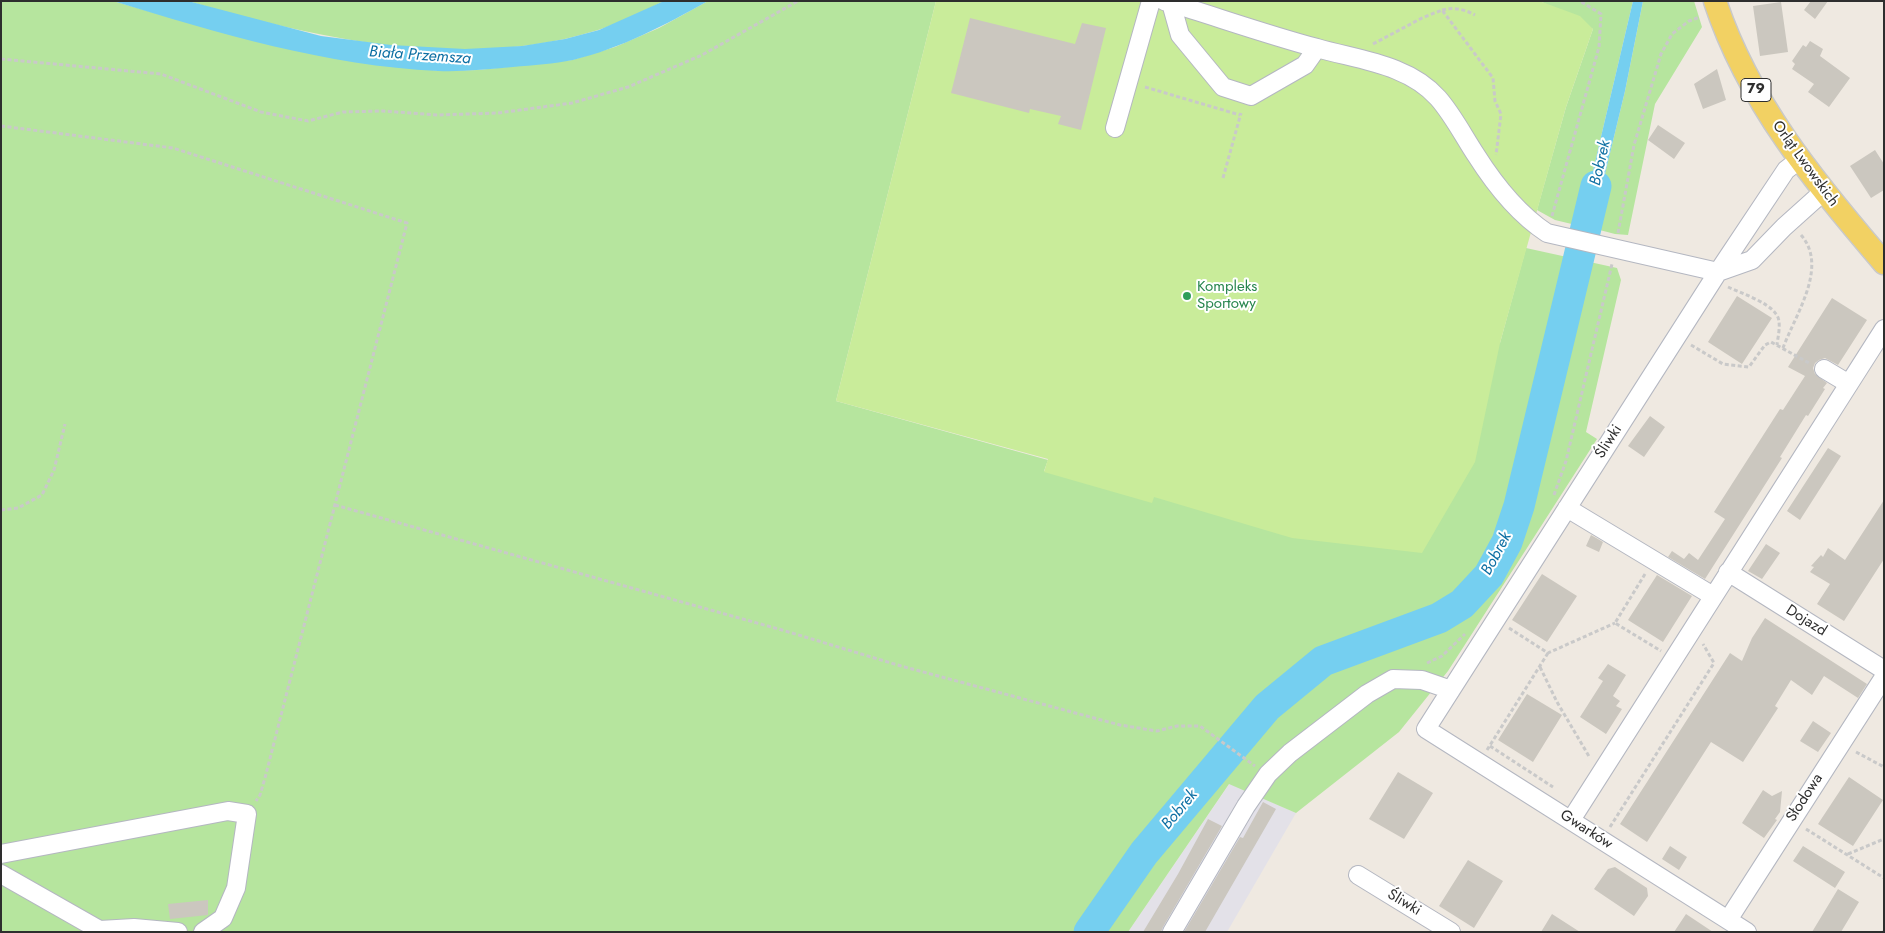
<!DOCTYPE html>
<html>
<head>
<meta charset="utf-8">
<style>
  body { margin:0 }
  #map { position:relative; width:1885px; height:933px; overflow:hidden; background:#efe9e1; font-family:Jost,sans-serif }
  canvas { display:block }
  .frame { position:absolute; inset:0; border:2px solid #2e2e2e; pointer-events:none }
</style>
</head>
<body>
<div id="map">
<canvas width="1885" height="933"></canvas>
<div class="frame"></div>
</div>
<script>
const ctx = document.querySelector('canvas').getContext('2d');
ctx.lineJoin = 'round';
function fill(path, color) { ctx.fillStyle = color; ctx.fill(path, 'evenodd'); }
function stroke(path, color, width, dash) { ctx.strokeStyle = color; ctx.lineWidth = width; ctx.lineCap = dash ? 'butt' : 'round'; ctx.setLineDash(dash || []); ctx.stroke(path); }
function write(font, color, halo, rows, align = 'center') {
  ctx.font = font + ' Jost,sans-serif'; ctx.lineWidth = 4; ctx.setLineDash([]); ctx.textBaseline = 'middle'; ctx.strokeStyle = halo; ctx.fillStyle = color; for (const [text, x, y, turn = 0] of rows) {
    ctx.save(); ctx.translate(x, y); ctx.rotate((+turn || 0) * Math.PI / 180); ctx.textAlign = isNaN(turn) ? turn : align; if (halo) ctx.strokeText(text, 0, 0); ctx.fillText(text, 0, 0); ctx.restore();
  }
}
fill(new Path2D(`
  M1230,783l66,30 -69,119h-99z`), '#e3e1e8');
fill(new Path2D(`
  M1,1h112l108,31 217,39 40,-1 94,-10 43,-13 44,-19 49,-27h228l-100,400 212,59 -4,11 456,-128 26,-95 91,20 4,12 -35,152 11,7 -149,232 -49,61 -103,81 -67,-29 -101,148h-1127z
  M188,1h476c-21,11 -44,22 -66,29 -133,42 -281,9 -410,-29z
  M1536,1h97l-53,225 -25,-6 -18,-10 29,-103 27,-78 -51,-27z
  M1643,1h51l8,26 -47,77 -27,131 -13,-1 -23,-6 33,-137z`), '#b6e59e');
fill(new Path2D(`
  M936,1h599l7,1 38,14 13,13 -27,78 -66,236 -25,119 -53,91 -130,-15 -138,-41 -2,6 -108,-31 4,-13 -212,-58z`), '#c9ec9a');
fill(new Path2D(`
  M113,1h75l133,35 70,9 74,4 57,-3 43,-7 34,-9 65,-29h44c-43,24 -86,47 -135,59 -19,4 -40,5 -60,7 -25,2 -50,5 -75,4 -111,-5 -220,-38 -325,-70z
  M1633,1h10l-18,90 -33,137 -12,-2z`), '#75cff0');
stroke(new Path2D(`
  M1089,932l55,-79 123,-146 56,-46 116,-43 23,-14 27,-29 18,-33 12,-36 77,-320`), '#75cff0', 31);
fill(new Path2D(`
  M1811,1h17l-13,18 -11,-9z
  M1781,2l7,50 -28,4 -7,-50z
  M970,18l105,26 7,-21 24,5 -25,102 -23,-6 3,-8 -31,-7 -1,4 -78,-20z
  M1810,41l13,8 -3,7 30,22 -21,29 -21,-15 6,-8 -22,-15 3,-5 -3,-3 11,-16 3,2z
  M1717,69l9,31 -23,9 -9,-25z
  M1658,125l27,18 -11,16 -26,-19z
  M1875,150l9,14v26l-13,8 -21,-32z
  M1737,296l35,22 -30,46 -34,-22z
  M1832,298l35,22 -29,45 -13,-7 -6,2 -4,3 -2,5 2,6 12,9 -4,5 2,1 -17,27 -2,-1 -26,42 2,1 -77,121 -37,-22 4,-6 12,8 5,-6 9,7 27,-41 -11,-7 66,-103 3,1 22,-34 -17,-9z
  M1650,416l15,11 -21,30 -16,-11z
  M1828,448l13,8 -41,64 -13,-9z
  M1884,500v59l-40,62 -27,-17 13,-20 -20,-12 4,-5 -3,-1 10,-11 2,2 5,-9 17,12z
  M1591,535l12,7 -4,10 -13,-6z
  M1766,544l14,9 -18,26 -14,-8z
  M1542,574l35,22 -30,46 -35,-22z
  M1657,575l35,21 -29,46 -35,-22z
  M1765,618l102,66 -9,14 -34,-22 -12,19 -21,-15 -16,26 3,2 -35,54 -32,-20 -64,100 -27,-18 110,-171 12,8 10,-23z
  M1608,664l18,11 -13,21 7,5 -4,5 6,3 -16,25 -26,-17 23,-36 -5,-3z
  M1527,694l35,21 -29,47 -35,-22z
  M1813,721l18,12 -13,19 -18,-11z
  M1398,772l35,21 -29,46 -35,-20z
  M1849,777l34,23 -30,46 -35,-22z
  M1763,790l9,6 10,-5 -2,21 -5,7 2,1 -13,18 -22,-15z
  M1263,802l13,7 -71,123h-21l56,-95 3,1z
  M1208,819l14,7 -59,101 -2,5h-18l35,-58z
  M1670,846l17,11 -8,13 -17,-11z
  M1803,846l42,26 -10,16 -42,-27z
  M1468,860l35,21 -29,47 -35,-22z
  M1615,867l32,21 1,8 -14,20 -40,-27 14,-20z
  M1838,889l21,13 -18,30h-29z
  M208,900v15l-38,4 -2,-15z
  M1552,914l28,18h-39z
  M1686,914l27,18h-39z`), '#cbc7bf');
const minor = new Path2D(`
  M1164,1l7,2 9,32 43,52 28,9 54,-31 12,-17
  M1171,3c49,15 97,32 146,45 41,12 91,16 121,50 15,17 26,39 38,57 19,30 42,59 71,78l171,39 34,-12 32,-33 39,-35
  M1115,128l36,-127
  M1824,369l25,15
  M1567,508l146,88
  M1728,572l156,98
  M1571,820l313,-491
  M1,854l227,-43 19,3 -11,74 -13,30 -20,14
  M1,874l102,58
  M1358,875l93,57
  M1728,920l156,-243
  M100,930l34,-2 44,4
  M1172,932l74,-126 22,-32 22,-21 77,-59 26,-15 29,1 29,10
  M1747,932l-321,-203 292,-457 68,-102 13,-10`);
const major = new Path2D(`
  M1715,1c33,101 101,183 169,262`);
stroke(minor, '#b4b7c1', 20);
stroke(major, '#c9c9c9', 25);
stroke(new Path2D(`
  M1442,10c12,-3 22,-1 33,5
  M1373,44l49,-26 20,-8 51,68 2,23 6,13 -5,41
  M1,59l160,15 100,38 47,9 35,-9 40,-1 54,4 61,-2 74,-10 56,-16 74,-32 96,-54
  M1145,87l95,28
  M1,126l172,22 234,75 -142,555 -5,17 -4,6
  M1223,178l18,-65
  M1552,216l47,-169 2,-33 -21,-13
  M1618,233l16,-88 27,-91 11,-20 17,-13 11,-4
  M1728,287c13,6 40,15 48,27 6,7 2,22 1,31
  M1691,345l32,19 26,3 16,-22 6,-3 38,21
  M1783,348c12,-33 46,-81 18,-113
  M1554,495l12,-34 46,-197
  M335,505l447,125 119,36 219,59 37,6 20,-5h23l55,40
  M1,510l17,-2 24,-13 12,-25 11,-46
  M1645,574l-30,49 46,28
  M1509,628l39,25 67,-30
  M1427,663l15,-7 23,-22
  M1540,667l17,35 33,56
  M1490,746l63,41
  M1487,750l61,-97
  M1856,752l28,15
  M1610,827l104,-164 -11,-19
  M1806,829l78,49
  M1848,854l36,-15
  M1883,932l1,-1`), '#c9c9c9', 3, [4, 2.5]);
stroke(minor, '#fff', 18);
stroke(major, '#f2d163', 22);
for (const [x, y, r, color] of [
  [1187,296,5,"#2e9e5b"]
]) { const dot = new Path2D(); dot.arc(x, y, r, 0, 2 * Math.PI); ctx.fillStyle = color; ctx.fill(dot); stroke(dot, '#fff', 2); }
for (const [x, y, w] of [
  [1756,90,30]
]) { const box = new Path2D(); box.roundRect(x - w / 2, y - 11.5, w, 23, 4); ctx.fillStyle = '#fff'; ctx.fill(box); stroke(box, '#2e2e2e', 1); }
write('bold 14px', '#2e2e2e', null, [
  ["79",1756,90]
]);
write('15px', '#2e2e2e', '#fff', [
  ["Orląt Lwowskich",1805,164,54],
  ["Śliwki",1609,442,-57],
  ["Dojazd",1806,621,32],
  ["Słodowa",1805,798,-57],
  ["Gwarków",1586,830,33],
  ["Śliwki",1404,903,31]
]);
write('15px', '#27864d', '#fff', [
  ["Kompleks",1197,287],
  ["Sportowy",1197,304]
], 'left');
write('italic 16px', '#0d6fa3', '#fff', [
  ["Biała Przemsza",420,56,4],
  ["Bobrek",1601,163,-77],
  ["Bobrek",1497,554,-62],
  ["Bobrek",1180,810,-50]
]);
</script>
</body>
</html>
